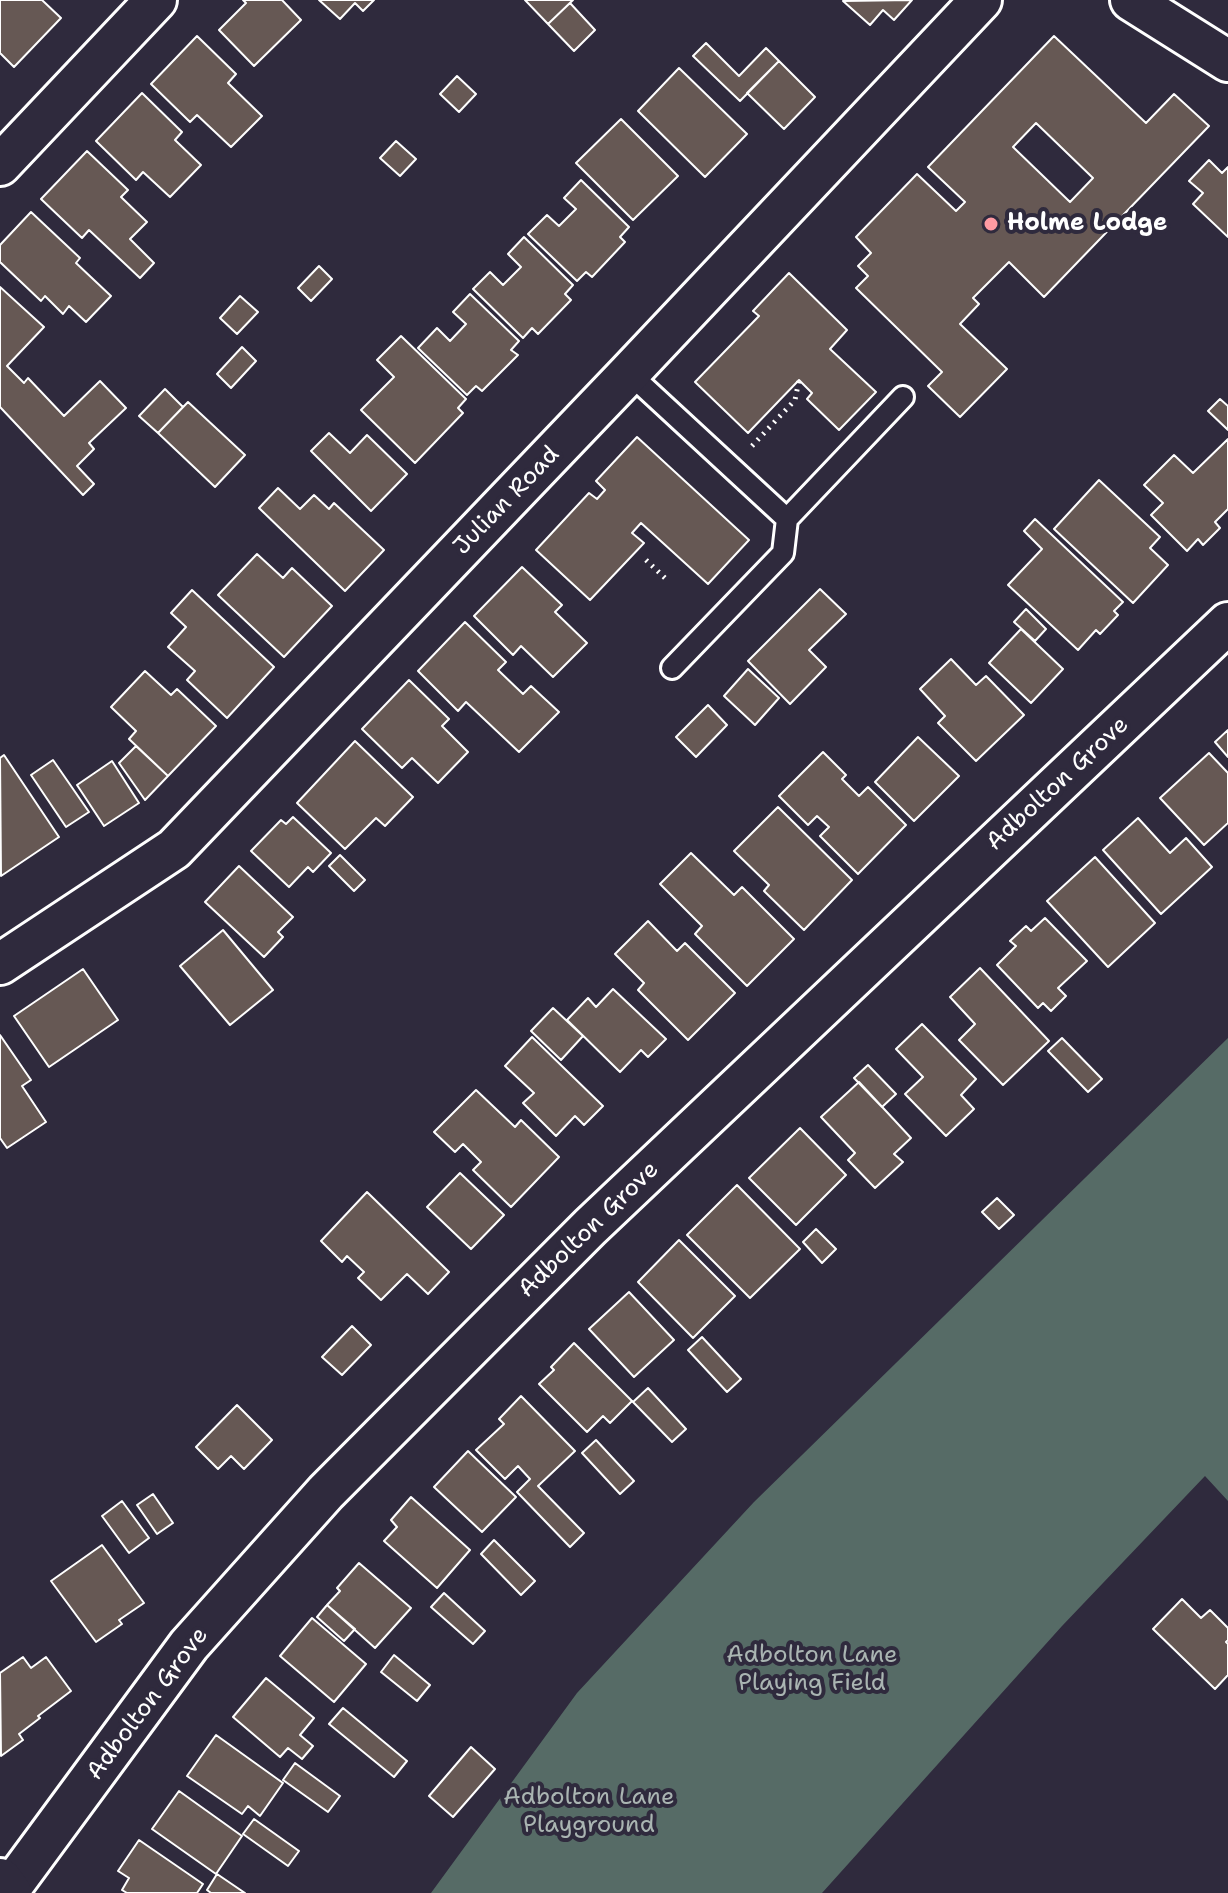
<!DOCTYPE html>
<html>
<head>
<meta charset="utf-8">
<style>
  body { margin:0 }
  canvas { display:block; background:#2f2a3d }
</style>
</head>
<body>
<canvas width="1228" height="1893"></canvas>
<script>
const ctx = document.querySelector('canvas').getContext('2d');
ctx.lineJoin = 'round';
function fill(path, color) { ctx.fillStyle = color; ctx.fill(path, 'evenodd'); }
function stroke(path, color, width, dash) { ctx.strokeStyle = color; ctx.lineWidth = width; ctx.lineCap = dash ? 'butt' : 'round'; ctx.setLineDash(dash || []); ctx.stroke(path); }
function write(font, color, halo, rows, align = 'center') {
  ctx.font = font + ' "Shantell Sans",sans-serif'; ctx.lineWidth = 8; ctx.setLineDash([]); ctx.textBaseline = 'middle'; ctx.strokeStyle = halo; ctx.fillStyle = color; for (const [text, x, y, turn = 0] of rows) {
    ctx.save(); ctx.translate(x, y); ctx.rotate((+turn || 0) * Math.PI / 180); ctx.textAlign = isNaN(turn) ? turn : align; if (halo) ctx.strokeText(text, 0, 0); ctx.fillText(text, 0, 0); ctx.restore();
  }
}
fill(new Path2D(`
  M1228,1038v463l-23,-25 -143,150 -240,267h-391l146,-200 177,-191z`), '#566b66');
const building = new Path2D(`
  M0,0h42l19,18 -47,49 -14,-14z
  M243,0h39l19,20 -47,46 -35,-36 27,-27z
  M319,0h55l-11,11 -8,-8 -15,16z
  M525,0h48l-25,24z
  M912,0l-18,20 -11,-10 -13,15 -27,-24z
  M570,3l25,27 -21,21 -26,-27z
  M197,36l39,38 -8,9 34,33 -31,31 -34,-32 -7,7 -39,-38z
  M1054,36l92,87 28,-29 35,32 -165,171 -35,-35 -36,36 6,6 -19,20 47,45 -47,48 -32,-31 14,-14 -86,-84 12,-12 -10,-10 13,-13 -15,-16 61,-63 39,37 9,-9 -37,-35zM1036,123l57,55 -23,24 -57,-55z
  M706,43l33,33 27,-28 13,13 -39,40 -47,-45z
  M779,61l36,36 -31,32 -37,-36z
  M679,68l68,66 -42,43 -67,-66z
  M457,76l19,18 -17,18 -19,-18z
  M142,93l40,39 -7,8 26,25 -31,32 -27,-25 -7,8 -40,-39z
  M621,119l57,57 -45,44 -57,-57z
  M396,141l20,18 -16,17 -20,-18z
  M87,151l41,39 -7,7 26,25 -17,17 24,24 -14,15 -51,-48 -7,8 -41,-39z
  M1209,160l13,13 6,-6v70l-35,-33 10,-11 -14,-12z
  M581,180l48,47 -9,10 5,5 -33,35 -6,-5 -9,9 -49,-47 19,-19 12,11 17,-17 -12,-11z
  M31,212l49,46 -4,5 35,33 -25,26 -17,-16 -6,8 -18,-18 -4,5 -41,-39v-17z
  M524,237l49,48 -8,9 6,6 -33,34 -6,-6 -9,10 -50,-49 17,-17 13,13 18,-18 -13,-13z
  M319,266l13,13 -21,22 -13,-13z
  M789,273l58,57 -17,19 46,43 -37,38 -32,-31 5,-6 -13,-13 -51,53 -53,-51 64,-66 -6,-5z
  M0,287l44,40 -37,39 17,17 4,-5 36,38 36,-35 26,27 -37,35 5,6 -17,17 17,18 -11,11 -83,-88z
  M470,294l49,47 -8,9 7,5 -36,36 -6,-5 -9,9 -49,-47 19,-20 13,13 16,-17 -13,-12z
  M240,296l18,16 -21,22 -17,-16z
  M401,336l65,63 -8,9 5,5 -48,50 -54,-53 33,-33 -17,-17z
  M242,347l14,14 -25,27 -14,-14z
  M165,389l18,18 -25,26 -19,-17z
  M1220,399l8,7v24l-20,-19z
  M188,402l57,53 -30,32 -57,-54z
  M329,433l21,20 17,-18 40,39 -36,37 -60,-60z
  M637,437l112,103 -41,44 -67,-61 -9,10 12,10 -54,57 -54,-50 53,-57 8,6 8,-9 -9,-9z
  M1228,439v70l-13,13 5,6 -17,17 -5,-6 -11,12 -36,-36 12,-12 -19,-18 30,-30 19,18z
  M1099,480l61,57 -10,11 18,17 -35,38 -79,-74z
  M278,488l22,21 14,-14 15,14 5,-6 50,47 -39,41 -86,-83z
  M1035,519l88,83 -9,9 4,4 -18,19 -4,-4 -18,20 -70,-65 34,-36 -18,-18z
  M257,554l26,24 9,-10 40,38 -48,51 -66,-62z
  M522,567l40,38 -7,7 32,31 -34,34 -32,-31 -8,9 -39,-39z
  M820,589l26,25 -37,36 17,17 -36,37 -42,-43z
  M192,590l82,77 -47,51 -40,-38 8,-9 -27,-24 18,-20 -15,-14z
  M1026,609l20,20 -11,12 -21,-19z
  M465,622l41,40 -8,8 25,24 8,-8 28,26 -40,40 -53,-50 -8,9 -40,-40z
  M1021,629l42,40 -32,34 -42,-40z
  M951,659l25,26 10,-9 38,39 -48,46 -38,-38 7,-7 -25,-27z
  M748,669l31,29 -24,27 -31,-29z
  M145,671l26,24 6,-6 39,37 -48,50 -39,-37 7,-8 -25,-24z
  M409,680l40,39 -7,7 26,26 -30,31 -26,-25 -10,10 -40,-39z
  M708,705l19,20 -31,32 -20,-20z
  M1228,730v27l-13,-15z
  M918,737l41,39 -45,45 -39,-39z
  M355,741l58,56 -28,29 -9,-8 -31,31 -48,-46z
  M136,746l32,30 -23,24 -26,-37z
  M823,752l23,23 -4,4 17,17 9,-9 38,38 -48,49 -38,-38 9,-9 -12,-11 -9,9 -29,-29z
  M1209,753l19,20v50l-24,22 -44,-47z
  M4,755l55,82 -58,39 -1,-118z
  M53,760l36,52 -23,15 -35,-52z
  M112,761l27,42 -35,23 -27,-41z
  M778,807l74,73 -48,50 -40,-39 5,-6 -35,-34z
  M293,817l38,36 -18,19 -5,-5 -19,20 -38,-36 30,-31 5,4z
  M1138,818l32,35 16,-15 26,29 -51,47 -58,-64z
  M691,853l43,42 8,-8 52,52 -47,47 -52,-52 7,-8 -42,-42z
  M340,855l25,25 -11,11 -25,-25z
  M1095,857l60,66 -47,44 -61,-66z
  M239,866l54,51 -15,15 5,5 -19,20 -59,-55z
  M1045,918l42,43 -29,27 8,8 -15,15 -8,-8 -5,5 -41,-43 19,-19 -6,-5 16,-15 5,5z
  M648,921l29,30 8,-8 50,50 -47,47 -50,-50 6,-7 -29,-29z
  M223,930l50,60 -43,35 -50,-59z
  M980,968l69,73 -46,44 -44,-45 16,-16 -25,-27z
  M83,969l35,51 -69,47 -35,-51z
  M613,989l53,50 -18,18 -7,-7 -21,22 -53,-52 21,-22 8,9z
  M553,1008l30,28 -22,24 -30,-29z
  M922,1024l54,55 -15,16 13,14 -28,27 -41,-42 18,-17 -27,-28z
  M0,1035l31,45 -9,6 24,36 -39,26 -7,-10z
  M532,1037l71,69 -19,19 -9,-9 -19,20 -33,-33 11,-10 -29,-27z
  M1062,1038l40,41 -14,13 -40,-41z
  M868,1065l28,29 -14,13 -28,-29z
  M859,1082l52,56 -17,16 9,8 -28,26 -27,-28 7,-7 -34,-36z
  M476,1090l39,37 6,-7 38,37 -48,50 -38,-37 8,-8 -18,-18 -8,8 -21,-20z
  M800,1128l46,47 -50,50 -47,-47z
  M460,1173l44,42 -33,34 -44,-42z
  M737,1185l63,64 -50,49 -63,-63z
  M367,1192l82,80 -21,22 -21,-20 -26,26 -23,-22 6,-6 -17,-16 -5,6 -21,-21z
  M997,1198l17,17 -15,14 -17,-17z
  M816,1229l20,20 -14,14 -19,-21z
  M679,1240l56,56 -42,42 -55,-56z
  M629,1292l45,48 -40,37 -45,-48z
  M352,1326l19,19 -29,30 -20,-18z
  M702,1337l39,42 -14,13 -39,-42z
  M574,1343l58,58 -22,22 -7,-7 -16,16 -48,-48 15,-14 -3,-3z
  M648,1388l38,41 -14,13 -39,-40z
  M521,1396l54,55 -37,35 46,47 -14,14 -53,-55 13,-13 -12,-13 -13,13 -29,-29 28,-26 -5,-5z
  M237,1405l35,35 -28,29 -13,-13 -13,13 -22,-22z
  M596,1440l38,41 -14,13 -38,-41z
  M468,1451l48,46 -34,35 -48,-45z
  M153,1494l20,29 -16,11 -20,-29z
  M411,1497l59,53 -33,38 -53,-47 13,-14 -6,-7z
  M122,1501l27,37 -20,15 -27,-37z
  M494,1540l41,41 -14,14 -40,-41z
  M102,1545l42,58 -25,17 3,4 -26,18 -45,-61z
  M359,1563l52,45 -36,40 -48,-43 13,-14 -3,-3z
  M444,1593l41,38 -12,13 -42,-37z
  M1182,1599l19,19 9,-8 18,18v12l-2,2 2,2v31l-13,14 -62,-60z
  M327,1605l28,24 -11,12 -27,-24z
  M312,1618l54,46 -32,38 -54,-46z
  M394,1655l36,30 -13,16 -36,-29z
  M23,1657l8,11 15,-11 25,34 -33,25 2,2 -21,16 4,6 -22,16 -1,-83z
  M266,1678l48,40 -14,17 13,11 -11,13 -14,-11 -8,9 -47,-40z
  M343,1708l64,53 -13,16 -65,-53z
  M216,1735l67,48 -23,33 -12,-10 -6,8 -55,-38z
  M471,1747l24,22 -42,48 -24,-21z
  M295,1763l45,33 -12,16 -45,-32z
  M179,1791l63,45 -26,38 -64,-45z
  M254,1819l45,32 -11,15 -45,-32z
  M139,1840l64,44 -6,9h-70l-5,-3 7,-12 -11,-7z
  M217,1874l28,19h-34l-4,-3z`);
fill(building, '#665854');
stroke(building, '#fff', 2);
const lane = new Path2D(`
  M629,373l158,146
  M672,668l111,-115 4,-34 116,-122`);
const street = new Path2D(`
  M1131,0l97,61
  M0,165l156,-165
  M0,964l174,-115 455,-476 352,-373
  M8,1891l181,-246 137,-153 264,-265 638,-604`);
const secondary = new Path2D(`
  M0,1881l9,12`);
stroke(lane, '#fff', 26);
stroke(street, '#fff', 46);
stroke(secondary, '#fff', 50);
stroke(new Path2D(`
  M752,446l43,-46 4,-20
  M646,560l20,19`), '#fff', 5, [2, 6]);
stroke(lane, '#2f2a3d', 20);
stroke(street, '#2f2a3d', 40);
stroke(secondary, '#2f2a3d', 44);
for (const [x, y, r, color] of [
  [991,224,8,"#ff9aa2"]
]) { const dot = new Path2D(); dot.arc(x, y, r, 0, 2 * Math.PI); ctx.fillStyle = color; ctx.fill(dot); stroke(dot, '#2f2a3d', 3); }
write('bold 24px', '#fff', '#2f2a3d', [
  ["Holme Lodge",1007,224]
], 'left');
write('24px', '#fff', '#2f2a3d', [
  ["Julian Road",507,501,-46],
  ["Adbolton Grove",1058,784,-43],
  ["Adbolton Grove",589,1230,-44],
  ["Adbolton Grove",148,1704,-53]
]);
write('24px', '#aab5b2', '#2f2a3d', [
  ["Adbolton Lane",812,1656],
  ["Playing Field",812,1684],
  ["Adbolton Lane",589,1798],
  ["Playground",589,1826]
]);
</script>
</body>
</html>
